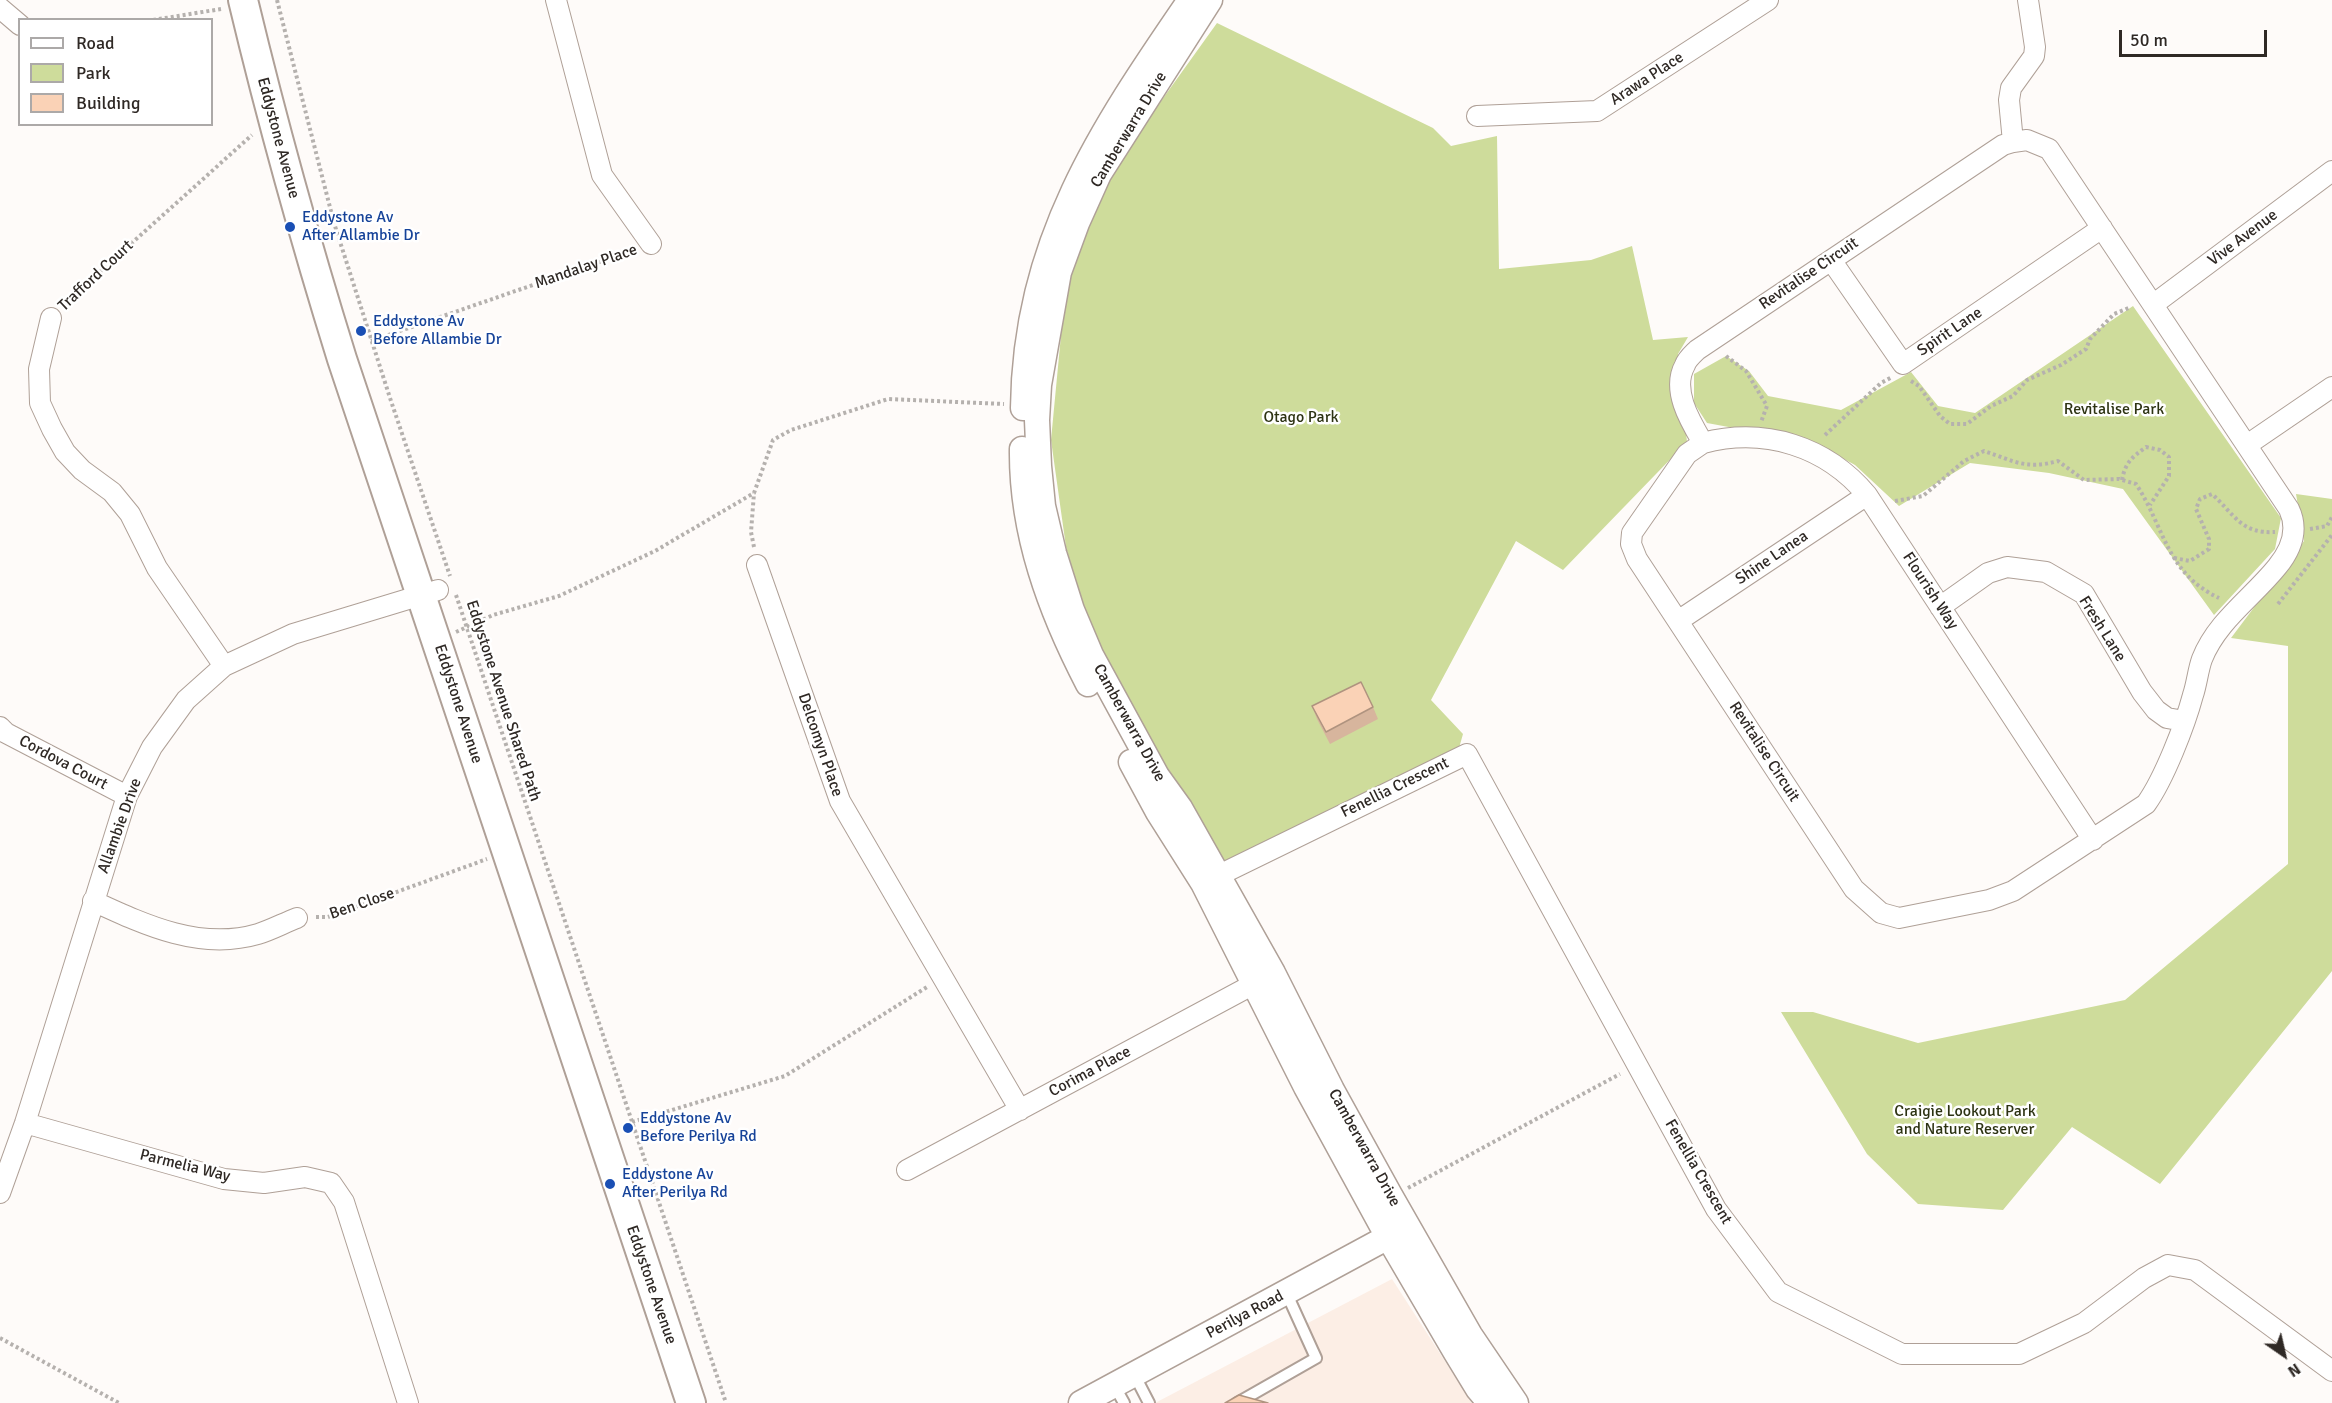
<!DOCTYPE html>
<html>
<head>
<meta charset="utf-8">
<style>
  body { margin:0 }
  #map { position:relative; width:2332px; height:1403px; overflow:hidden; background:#fefbf9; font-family:Signika,sans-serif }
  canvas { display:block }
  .legend { position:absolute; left:18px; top:18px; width:195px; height:108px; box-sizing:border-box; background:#fff; border:2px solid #aca9a8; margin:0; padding:8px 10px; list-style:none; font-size:18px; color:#2f2925 }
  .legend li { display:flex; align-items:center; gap:12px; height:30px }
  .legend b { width:30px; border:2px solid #aca9a8 }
  .north { position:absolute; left:2254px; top:1325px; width:60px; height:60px; -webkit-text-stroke:4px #fff; paint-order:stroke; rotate:146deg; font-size:16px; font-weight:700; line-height:24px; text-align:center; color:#2f2925 }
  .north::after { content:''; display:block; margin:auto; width:21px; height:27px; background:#2f2925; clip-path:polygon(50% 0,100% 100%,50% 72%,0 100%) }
  .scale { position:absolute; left:2119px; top:30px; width:148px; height:27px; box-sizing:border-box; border:3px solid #2f2925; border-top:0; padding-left:8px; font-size:18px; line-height:21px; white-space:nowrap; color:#2f2925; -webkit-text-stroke:4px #fff; paint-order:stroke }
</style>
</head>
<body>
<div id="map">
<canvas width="2332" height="1403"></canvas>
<ul class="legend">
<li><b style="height:8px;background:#fff"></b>Road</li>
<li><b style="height:16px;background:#cedc9b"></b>Park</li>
<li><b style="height:16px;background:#fad2b6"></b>Building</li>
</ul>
<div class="north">N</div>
<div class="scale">50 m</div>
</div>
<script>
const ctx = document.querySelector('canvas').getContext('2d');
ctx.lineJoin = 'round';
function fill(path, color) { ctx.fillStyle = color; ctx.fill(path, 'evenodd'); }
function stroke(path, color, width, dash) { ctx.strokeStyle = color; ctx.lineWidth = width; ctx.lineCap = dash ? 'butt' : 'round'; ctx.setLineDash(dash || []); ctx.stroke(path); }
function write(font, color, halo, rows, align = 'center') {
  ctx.font = font + ' Signika,sans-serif'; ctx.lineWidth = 5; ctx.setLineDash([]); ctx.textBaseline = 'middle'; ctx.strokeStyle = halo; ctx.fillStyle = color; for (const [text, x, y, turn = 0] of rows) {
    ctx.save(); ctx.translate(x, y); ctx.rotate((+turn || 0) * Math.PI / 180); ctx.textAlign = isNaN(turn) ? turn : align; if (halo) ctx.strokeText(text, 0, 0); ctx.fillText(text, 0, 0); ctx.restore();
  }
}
fill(new Path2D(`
  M1392,1279l80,124h-317z`), '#fceee5');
fill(new Path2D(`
  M1217,23l216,105 18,18 46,-10 2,133 92,-9 41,-14 21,94 35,-3 -10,17 9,88 -124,128 -47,-29 -85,159 32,34 -4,14 -243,120 -124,-231 -26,-90 -15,-107 17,-178 35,-80z
  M2133,306l148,212 -6,31 -61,66 -91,-126 -74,-16 -79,-10 -71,43 -44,-41 -40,-22 -108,-20 -13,-20v-29l32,-18 23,15 19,25 73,14 70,-38 27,34 37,7z
  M2296,494l36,5v472l-172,213 -88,-57 -69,83 -85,-6 -51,-50 -86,-142h32l105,31 207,-43 163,-136v-218l-57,-8 73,-97z`), '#cedc9b');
const service = new Path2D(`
  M1134,1374l15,29
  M1114,1385l10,18
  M1237,1403l79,-45 -30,-66`);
const minor = new Path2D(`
  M556,0l46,175 49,69
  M0,8l20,17
  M1477,116l120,-5 171,-111
  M2027,140l22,9 240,360c10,21 2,41 -12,58 -25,31 -60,54 -75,92 -4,11 -5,24 -9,36 -8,30 -29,84 -47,109l-133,87 -24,9 -90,18 -18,-5 -27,-24 -217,-330 -6,-15 1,-11 55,-79 16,-11c-13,-22 -32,-53 -18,-78 2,-6 8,-11 12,-15l306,-205 10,-3z
  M2013,142l-4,-42 2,-12 23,-32 1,-9 -7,-47
  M1831,260l72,104 199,-136
  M2154,304l178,-133
  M51,318l-12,51 1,34 12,26 13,23 17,18 30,22 18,22 27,54 67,98
  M1703,443c62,-16 123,3 164,52l226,345
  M2247,445l85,-58
  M757,565l83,236 180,309
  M1940,607l48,-34 19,-6 39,5 38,22 58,98 14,18 11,8 17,3
  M1678,621l189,-126
  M0,727l6,6 121,63
  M1205,882l262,-128 249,455 62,83 124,62h117l65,-31 60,-45 24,-13 27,5 137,101
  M93,901c52,24 107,50 165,33 13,-4 26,-11 39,-16
  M25,1123l199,56 40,4 41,-6 26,6 13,19 64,201
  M907,1170l360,-193
  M0,1193l25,-70 102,-327 25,-49 34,-47 38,-34 69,-32 145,-44`);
const tertiary = new Path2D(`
  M1210,0l-111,174 -22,49 -18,49 -20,113 -2,35 2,46 4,40 11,47 18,57 19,45 66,121 23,32 93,165 59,117 58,105 80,140 46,68
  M1023,408c2,-166 77,-277 167,-408
  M1022,449c-1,84 28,162 66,235
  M1131,762l27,50 45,71 103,204 82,150 68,116 22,36 12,14
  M1081,1403l320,-173`);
const secondary = new Path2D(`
  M243,0c29,121 62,240 99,359l349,1044`);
stroke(service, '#afa097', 14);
stroke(minor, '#afa097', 22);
stroke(tertiary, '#afa097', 27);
stroke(secondary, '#afa097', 32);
stroke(new Path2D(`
  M277,0l57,223 56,175 60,178
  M153,20l68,-11
  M64,304l188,-169
  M371,341l263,-91
  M1726,356l20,15 21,35 -6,16
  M1911,381l8,5 21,30 10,8h17l24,-18 22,-10 14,-16 34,-15 25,-16 4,-10 24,-25 17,-7
  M1825,435l56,-52 11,-6
  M2122,480c3,-17 10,-23 24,-33l14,3 9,7v19l-19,29
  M1895,501l28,-5 41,-35 20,-10c30,10 42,19 74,10l26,19 35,-1 17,5c29,44 30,89 83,114
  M2310,529l17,-3 5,-9
  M754,547l-3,-15 3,-39
  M2174,558l16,3 19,-12v-10l-13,-30 4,-10 12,-5c23,21 29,40 63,38
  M456,595l270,808
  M2278,604l54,-69
  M456,632l37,-17 66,-19 96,-45 99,-58 19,-53 18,-10 97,-31 116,5
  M316,917h12l159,-58
  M632,1122l153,-46 142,-89
  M1408,1188l212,-114
  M0,1338l119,65`), '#b5b1ae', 4, [3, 3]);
stroke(service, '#fff', 10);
stroke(minor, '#fff', 20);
stroke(tertiary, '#fff', 24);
stroke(secondary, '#fff', 28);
fill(new Path2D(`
  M1312,706l61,1 5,12 -48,25 -13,-25z`), '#d7b59d');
const building = new Path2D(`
  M1361,682l12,25 -47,25 -14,-26z
  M1239,1395l29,8h-43z`);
fill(building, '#fad2b6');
stroke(building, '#af937f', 1.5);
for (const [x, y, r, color] of [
  [290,227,6,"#1a4fb4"],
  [361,331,6,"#1a4fb4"],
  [628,1128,6,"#1a4fb4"],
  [610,1184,6,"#1a4fb4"]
]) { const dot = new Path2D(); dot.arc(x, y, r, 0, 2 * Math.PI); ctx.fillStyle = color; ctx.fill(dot); stroke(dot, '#fff', 2); }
write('16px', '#2f2925', '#fff', [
  ["Arawa Place",1647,79,-33],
  ["Camberwarra Drive",1129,130,-59],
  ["Eddystone Avenue",278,138,75],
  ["Vive Avenue",2243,238,-37],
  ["Mandalay Place",586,267,-19],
  ["Revitalise Circuit",1809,274,-34],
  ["Trafford Court",96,276,-43],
  ["Spirit Lane",1950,332,-34],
  ["Shine Lanea",1772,558,-34],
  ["Flourish Way",1930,591,57],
  ["Fresh Lane",2102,629,58],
  ["Eddystone Avenue Shared Path",503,701,72],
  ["Eddystone Avenue",458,704,72],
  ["Camberwarra Drive",1129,723,61],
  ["Delcomyn Place",820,745,71],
  ["Revitalise Circuit",1764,752,57],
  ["Cordova Court",63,763,28],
  ["Fenellia Crescent",1395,788,-26],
  ["Allambie Drive",120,826,-70],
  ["Ben Close",362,904,-19],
  ["Corima Place",1090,1072,-28],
  ["Camberwarra Drive",1364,1148,61],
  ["Parmelia Way",185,1166,14],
  ["Fenellia Crescent",1698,1172,60],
  ["Eddystone Avenue",651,1285,71],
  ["Perilya Road",1245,1315,-28]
]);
write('16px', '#164399', '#fff', [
  ["Eddystone Av",302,218],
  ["After Allambie Dr",302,236],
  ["Eddystone Av",373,322],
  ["Before Allambie Dr",373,340],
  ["Eddystone Av",640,1119],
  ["Before Perilya Rd",640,1137],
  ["Eddystone Av",622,1175],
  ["After Perilya Rd",622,1193]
], 'left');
write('16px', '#2d3313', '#fff', [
  ["Revitalise Park",2114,410],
  ["Otago Park",1301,418],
  ["Craigie Lookout Park",1965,1112],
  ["and Nature Reserver",1965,1130]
]);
</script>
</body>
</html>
